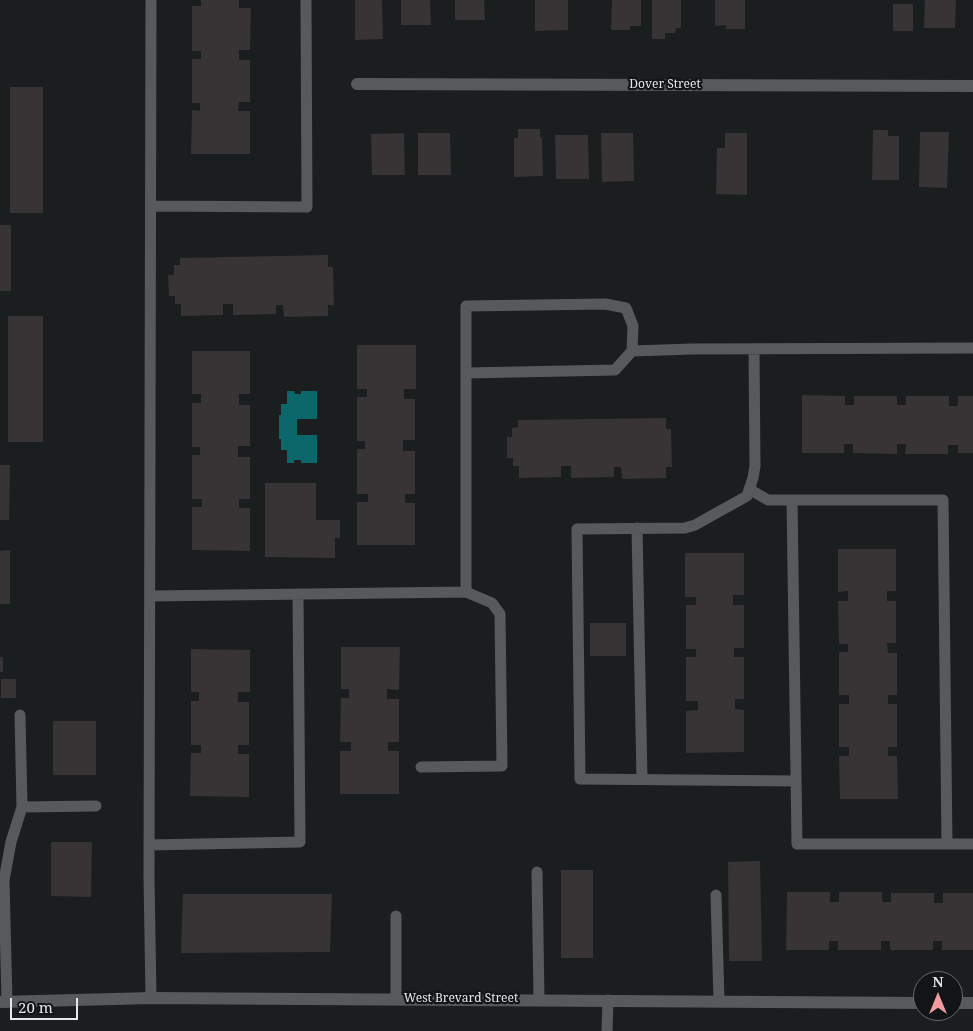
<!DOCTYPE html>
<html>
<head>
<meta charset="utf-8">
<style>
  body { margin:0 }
  #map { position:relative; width:973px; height:1031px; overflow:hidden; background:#1a1e1f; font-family:"Noto Serif",serif }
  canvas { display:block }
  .north { position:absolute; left:913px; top:971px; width:50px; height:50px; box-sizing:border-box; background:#111515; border:1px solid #656969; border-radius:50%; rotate:0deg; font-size:14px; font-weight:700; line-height:20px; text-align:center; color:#e4e7e7 }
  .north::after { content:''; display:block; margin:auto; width:18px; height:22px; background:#f49aa1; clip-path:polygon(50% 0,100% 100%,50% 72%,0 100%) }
  .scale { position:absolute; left:10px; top:998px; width:68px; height:22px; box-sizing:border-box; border:2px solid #e4e7e7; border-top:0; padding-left:6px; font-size:15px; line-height:18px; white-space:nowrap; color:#e4e7e7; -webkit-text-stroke:4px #111515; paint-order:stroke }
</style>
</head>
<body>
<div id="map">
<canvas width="973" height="1031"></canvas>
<div class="north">N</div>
<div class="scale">20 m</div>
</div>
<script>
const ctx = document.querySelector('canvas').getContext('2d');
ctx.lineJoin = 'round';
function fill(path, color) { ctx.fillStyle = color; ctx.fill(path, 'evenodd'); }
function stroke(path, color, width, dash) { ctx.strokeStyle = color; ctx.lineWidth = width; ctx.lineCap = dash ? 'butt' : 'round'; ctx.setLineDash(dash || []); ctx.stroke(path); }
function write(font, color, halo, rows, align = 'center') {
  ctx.font = font + ' "Noto Serif",serif'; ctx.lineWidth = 4.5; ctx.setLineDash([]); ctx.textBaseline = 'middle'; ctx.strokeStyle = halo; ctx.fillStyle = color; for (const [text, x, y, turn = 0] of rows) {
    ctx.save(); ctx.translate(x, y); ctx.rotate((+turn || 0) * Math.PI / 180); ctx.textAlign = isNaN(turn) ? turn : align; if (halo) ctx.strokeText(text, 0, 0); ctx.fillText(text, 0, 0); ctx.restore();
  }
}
fill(new Path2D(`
  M287,391h7l1,3h6v-3h16v28h-20v16h20v28h-16v-3h-7v3h-7v-13h-6v-11h-2v-24h2v-11h6z`), '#0c676a');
fill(new Path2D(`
  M201,0h38v8h12l-1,42h-11v10h11v42h-11l-1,9h12v43h-59l1,-44 8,1v-8h-8v-44h9v-8h-9v-45h9z
  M355,0h27l1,39 -28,1z
  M401,0h29l1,25h-30z
  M455,0h29l1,20h-30z
  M535,0h33v30l-33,1z
  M612,0h29v26h-11v4h-19z
  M652,0h29v28h-5l-1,5h-10v6h-13z
  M715,0h30v29h-19v-4l-11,1z
  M925,0h31l-1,28h-31z
  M893,4h20v27h-20z
  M10,87h33v126h-33z
  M518,129h22v8h2l1,39 -29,1v-39h4z
  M873,130h15v6h11v44h-27z
  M920,132h29l-2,56 -28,-1z
  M404,133l1,42h-33l-1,-41z
  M418,133h32l1,42h-33z
  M601,133h32l1,48 -32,1z
  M725,133h22v62l-31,-1 1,-46h8z
  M555,135h33l1,44h-33z
  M0,225h11v66h-11z
  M328,255v12h5l1,38h-6v11l-44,1 -1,-12h-7v9l-43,1v-11h-10v11l-42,1v-12h-6v-8h-6l-1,-21h6v-10h6v-7z
  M8,316h35v126h-35z
  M357,345h59v44h-12v10h11v41h-12v11h12v43h-10v9h10v42h-58v-43h11v-8h-11v-45h8v-8h-8v-44h10v-8h-10z
  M192,351h58v43h-11v11h11v41h-12v11h12v42h-11v9h11v43l-58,-1v-43h10v-8h-10v-44h8v-8h-8v-44h9v-9h-9z
  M802,395l43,1v9h9v-9h43v9h9v-9h43v10h9v-10h15v57h-15v-8h-10v9h-43l1,-10h-9v10l-44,-1v-9h-9v9h-42z
  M666,418v11h5l1,38h-6v11l-44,1 -1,-12h-7v10l-43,1v-12h-10v11l-42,1v-12h-6v-8h-6v-21h5v-9l6,-1v-7z
  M0,465h10l-1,55h-9z
  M265,483h51v37h24v18h-5v20l-70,-1z
  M838,549h58v42h-9v10h9v42h-9l1,10h9v42h-9v9h9v43h-9v9h9l1,43h-58l-1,-43h10v-9h-10v-43h10v-9h-10v-43h9v-8h-9l-1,-43h10v-10l-10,1z
  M10,550v54h-10v-53z
  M685,553h59v42h-11v10h11v43h-10v9h10v42h-9v10l9,1v42l-58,1v-42l12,-1v-9h-12v-44h10v-8h-10v-44h10v-8h-11z
  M590,623h36v33h-36z
  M341,647h59l-1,43 -12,-1v10h12v43h-11v9h11v43h-59v-43h11v-9h-11l1,-44h8v-9h-8z
  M191,649l59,1v42h-12v10h11v43h-11v9h11v43l-59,-1 1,-43h10v-8h-10v-44h8v-9h-8z
  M0,657h3v15h-3z
  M1,679h15v19h-15z
  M53,721h43v54h-43z
  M51,842h41l-1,55 -40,-1z
  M760,861l2,100h-33l-1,-99z
  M561,870h32v88h-32z
  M787,892h43v10h9v-10h43v10h9v-9h43v10h9v-10h30v57h-31v-9h-9v9h-43v-9h-9v9h-43v-9h-9v9h-43z
  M183,894h149l-2,58 -149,1z`), '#383334');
stroke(new Path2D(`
  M151,206l156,1 -1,-207
  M754,349l1,117 -2,12 -6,18 -52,29 -10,3 -108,1 3,250 216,2
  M632,351l60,-2 281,-1
  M466,373l149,-3 17,-19 1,-25 -7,-18 -21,-4 -139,2v286
  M749,489l19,11h175l4,344
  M792,500l5,344h176
  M637,528l5,251
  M150,596l316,-4 26,11 8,11 2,152 -81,1
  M22,807l74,-1
  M149,845l151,-3 -2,-248
  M537,872l2,128
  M716,895l3,106
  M396,916v83
  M151,998l-2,-120 2,-878
  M7,1002l-3,-122 7,-38 11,-35 -2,-92
  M607,1031l1,-31`), '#575a5a', 11);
stroke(new Path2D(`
  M357,84l616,2`), '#575a5a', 12);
stroke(new Path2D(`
  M0,1002l151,-4 772,5
  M953,1003h20`), '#575a5a', 12);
write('12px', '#e4e7e7', '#111515', [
  ["Dover Street",665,85],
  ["West Brevard Street",461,999]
]);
</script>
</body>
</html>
